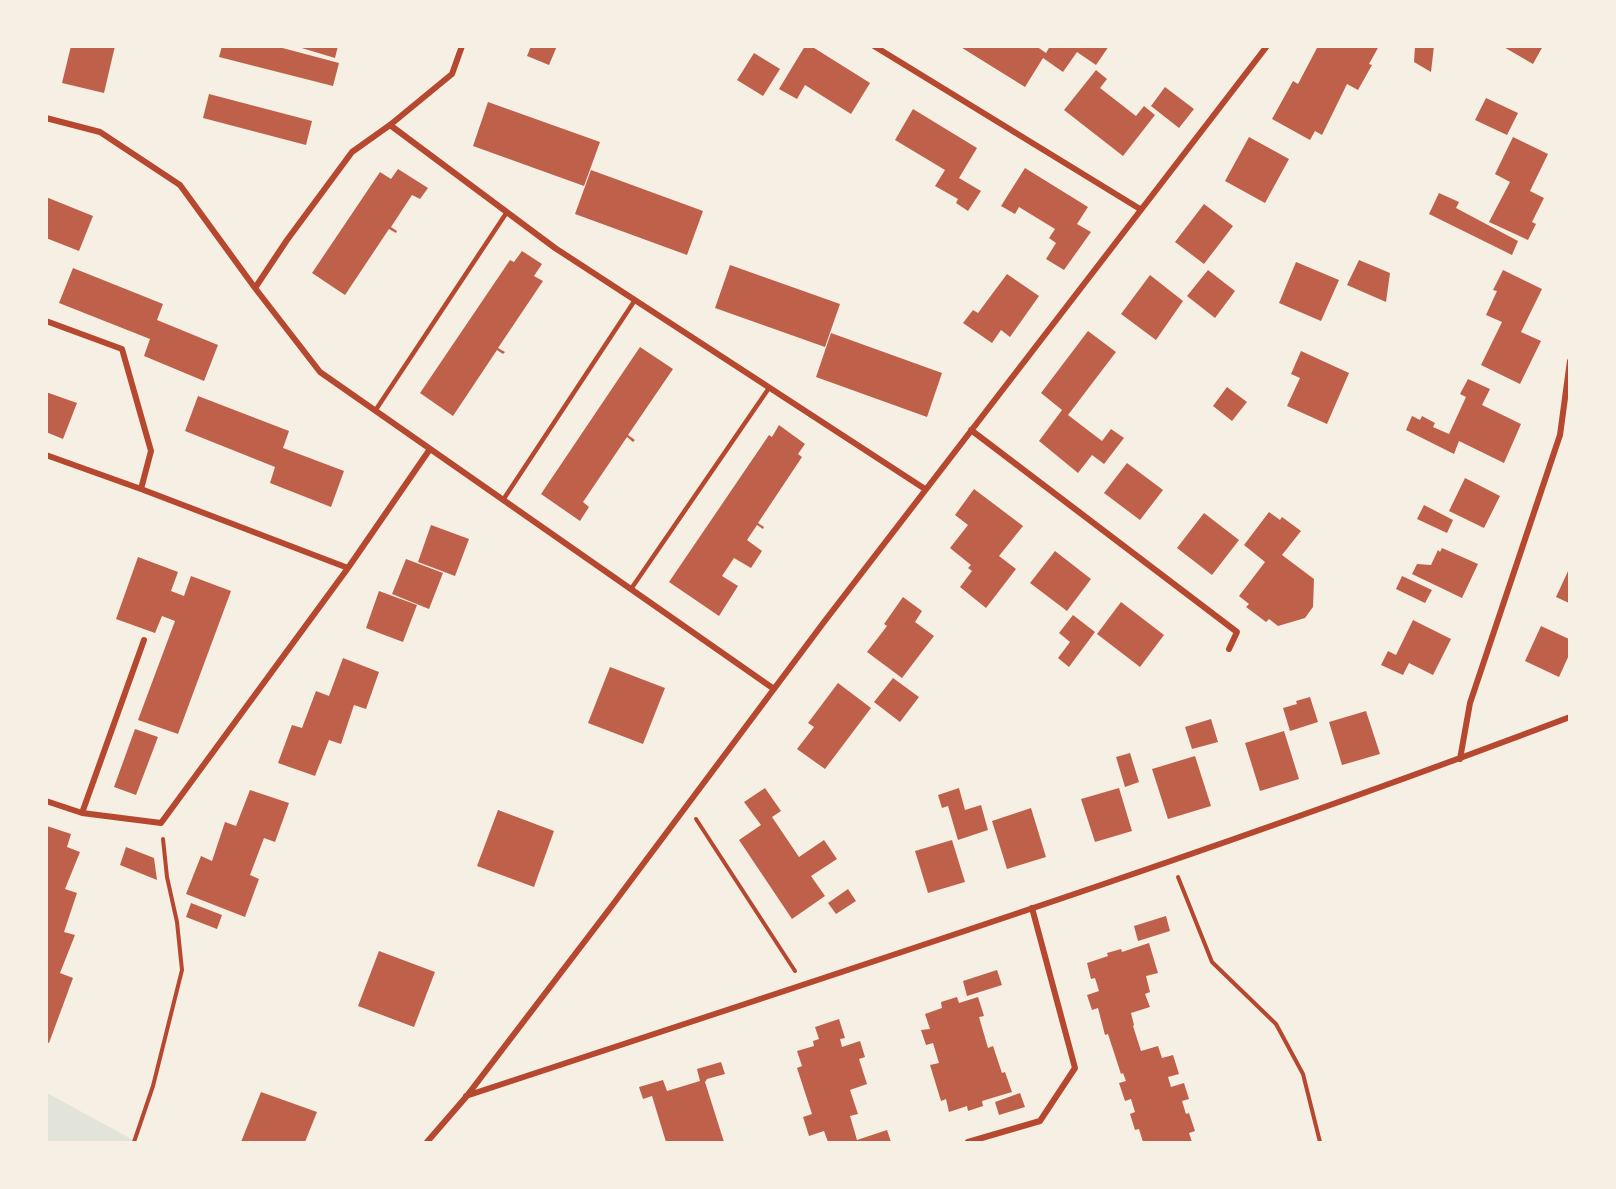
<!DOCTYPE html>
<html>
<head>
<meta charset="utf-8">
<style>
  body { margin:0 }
  #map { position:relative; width:1616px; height:1189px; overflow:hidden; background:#f6efe4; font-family:"Exo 2",sans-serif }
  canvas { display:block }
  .frame { position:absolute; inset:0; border:48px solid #f6efe4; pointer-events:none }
</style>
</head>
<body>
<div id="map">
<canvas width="1616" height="1189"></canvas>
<div class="frame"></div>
</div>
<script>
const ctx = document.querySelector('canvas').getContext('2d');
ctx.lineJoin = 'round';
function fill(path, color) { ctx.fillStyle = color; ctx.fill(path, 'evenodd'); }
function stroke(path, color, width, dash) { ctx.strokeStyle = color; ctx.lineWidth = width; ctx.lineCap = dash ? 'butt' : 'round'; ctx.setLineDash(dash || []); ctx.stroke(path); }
fill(new Path2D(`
  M47,1093l90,49h-90z`), '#e2e4dc');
fill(new Path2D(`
  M71,46h44l-11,47 -42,-10z
  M222,46h53l64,17 -6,23 -114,-29z
  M295,46h43l-3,12z
  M531,46h26l-8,19 -22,-9z
  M805,46h6l59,37 -19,31 -46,-29 -8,14 -18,-10z
  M959,46h77l10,7 4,-7h59l-13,19 -19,-13 -14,20 -20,-14 -18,29z
  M1318,46h61l-10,18 3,1 -14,25 -11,-6 -25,51 -7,-4 -5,9 -38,-21 21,-38 5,3z
  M1415,46h19l-3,26 -17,-10z
  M1502,46h41l-10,18z
  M754,53l26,16 -17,27 -26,-16z
  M1096,70l11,9 -7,9 36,28 8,-10 11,9 -32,41 -59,-46z
  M1165,87l29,22 -15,19 -28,-22z
  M209,94l103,27 -6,24 -103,-27z
  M1486,98l32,15 -11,22 -32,-15z
  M488,102l112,40 -16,44 -111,-40z
  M913,109l64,39 -18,30 22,13 -13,20 -12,-8 2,-4 -23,-13 10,-16 -50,-30z
  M1249,137l40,22 -24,44 -40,-22z
  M1513,137l35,17 -18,37 14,7 -12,24 4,2 -8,16 -39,-18 21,-40 -15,-8z
  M1025,168l63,39 -11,17 14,8 -27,38 -18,-11 10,-16 -7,-5 6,-9 -36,-22 -4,7 -14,-8z
  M398,169l30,19 -8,11 -8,-4 -21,32 6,4 -1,2 -7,-4 -44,66 -33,-22 68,-101 11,7z
  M591,170l112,41 -16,44 -112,-41z
  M1439,193l20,9 -3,6 62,33 -6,14 -83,-41z
  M46,197l47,19 -14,35 -33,-13z
  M1204,204l29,22 -29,38 -29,-22z
  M522,251l20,13 -8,12 9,5 -45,67 7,4 -2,2 -6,-4 -44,66 -33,-23 90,-133 4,2z
  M1359,260l31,13 -4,29 -39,-17z
  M1296,262l43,18 -18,41 -42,-18z
  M730,265l110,39 -15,43 -110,-39z
  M73,268l90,36 -6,16 61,25 -14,36 -60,-25 6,-17 -91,-36z
  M1208,270l27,21 -20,27 -28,-22z
  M1503,270l39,19 -21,43 20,9 -21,43 -39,-19 21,-43 -16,-7 11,-24 -4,-1z
  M1007,274l32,22 -29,41 -9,-7 -9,13 -29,-20 10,-13 5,3z
  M1150,275l33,26 -27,39 -35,-26z
  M1088,331l28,21 -48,63 34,26 9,-12 13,9 -20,26 -12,-9 -14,18 -39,-32 23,-31 -21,-17z
  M831,333l111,40 -15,44 -111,-40z
  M640,347l33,22 -45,66 7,5 -2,2 -6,-5 -44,65 6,5 -9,14 -39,-27z
  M1301,351l48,22 -22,51 -40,-18 13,-28 -9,-4z
  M1468,379l22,10 -8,16 39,19 -17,39 -45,-22 -5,13 -48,-24 6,-14 8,4 2,-4 13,7 -2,4 16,7 17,-37 -6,-3z
  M1227,387l20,15 -15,19 -19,-15z
  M46,392l31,11 -14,36 -17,-7z
  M198,396l91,35 -6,17 61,23 -13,36 -61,-24 5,-16 -90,-36z
  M779,425l26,19 -7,10 4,3 -44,66 6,4 -1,2 -6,-4 -10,15 15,11 -11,17 -17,-10 -12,18 16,10 -19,30 -50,-34 100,-147 3,2z
  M1127,463l36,27 -23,30 -36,-27z
  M1465,478l35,18 -16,32 -35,-17z
  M974,489l49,37 -24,30 17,13 -30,39 -26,-21 12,-16 -4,-3 3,-3 -21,-17 18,-23 -13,-10z
  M1424,505l29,15 -6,13 -30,-14z
  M1269,512l11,8 2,-3 19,14 -19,24 32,24 -1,28 -8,11 -27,8 -9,-7 -3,3 -20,-15 3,-3 -10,-8 26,-34 -21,-17z
  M1204,513l35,27 -27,35 -35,-27z
  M431,525l38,14 -14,37 -37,-14z
  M1442,548l36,16 -16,34 -50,-24 5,-10 14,1 7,-15 2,2z
  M1055,551l36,28 -24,32 -37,-28z
  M138,557l40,15 -7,19 13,5 7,-20 40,15 -53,143 -40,-14 37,-99 -13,-5 -7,17 -39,-14z
  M406,559l37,14 -14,36 -37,-15z
  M1569,569v34l-13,-6z
  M1402,576l30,14 -7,13 -29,-14z
  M379,591l38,14 -14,37 -37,-14z
  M903,597l19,14 -7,11 19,14 -32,42 -35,-26 20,-26 -3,-2z
  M1121,602l43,33 -24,32 -43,-33z
  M1073,615l22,17 -26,35 -11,-9 12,-16 -11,-9z
  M1413,620l38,19 -18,36 -24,-12 -6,12 -22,-10 7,-14 8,4z
  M1541,626l28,13v16l-10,22 -34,-16z
  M343,658l36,14 -13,37 -12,-4 -13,39 -12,-4 -14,36 -37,-13 14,-38 10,3 14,-37 13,5z
  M610,667l55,21 -22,56 -55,-21z
  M893,678l26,19 -19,25 -26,-20z
  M838,683l33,25 -46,61 -28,-20 17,-22 -6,-4z
  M1310,697l8,25 -28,9 -7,-23 14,-4 -1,-3z
  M1366,711l14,43 -38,11 -13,-43z
  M1211,719l7,23 -26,7 -7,-22z
  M135,729l23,8 -22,58 -22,-8z
  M1284,731l15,48 -39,12 -15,-48z
  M1130,753l9,29 -14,5 -9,-30z
  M1195,756l16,50 -43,13 -16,-50z
  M765,788l16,23 -9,6 27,40 25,-17 13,19 -26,17 14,20 -33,23 -53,-79 22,-15 -17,-23z
  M959,788l6,22 16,-5 7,25 -30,10 -10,-34 -6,2 -4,-13z
  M1119,788l13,43 -37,11 -14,-43z
  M250,790l39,13 -14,39 -11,-4 -14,37 9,4 -14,38 -59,-23 15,-38 11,5 13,-39 11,4z
  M1031,808l15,49 -39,12 -15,-48z
  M498,810l56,21 -20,56 -57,-21z
  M47,826l24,8 -4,13 13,5 -15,37 12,4 -13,39 11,3 -15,38 13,5 -24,65 -3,-1z
  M952,840l13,42 -37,11 -13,-42z
  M126,847l28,11 3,22 -37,-15z
  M848,889l8,12 -20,13 -8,-11z
  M191,903l31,12 -5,14 -31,-12z
  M1166,916l4,15 -32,10 -4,-15z
  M1149,943l9,30 -12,3 4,16 -5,2 5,13 -19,6 3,12 -1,1 8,25 17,-5 4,12 11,-3 6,19 -11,3 3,10 13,-4 5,16 -7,2 4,13 3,-1 6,18 -6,2 3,9h-49l-4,-13 -4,1 -5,-16 5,-2 -4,-13 -6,2 -6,-18 7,-2 -3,-8 -2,1 -13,-40 -3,1 -7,-27 -6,2 -5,-15 12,-4 -4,-13 -4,1 -4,-16 21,-7 -1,-3 14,-4 1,3z
  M379,951l56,21 -21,55 -56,-21z
  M997,970l5,15 -35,11 -4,-15z
  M957,997l2,6 19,-6 6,19 -5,1 9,31 5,-2 9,27 3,-1 7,20 -30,9 1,5 -15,5 -1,-5 -18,6 -3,-13 -5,2 -11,-36 9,-2 -6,-20 -7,2 -5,-15 9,-1 -5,-15 17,-6 -1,-6z
  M839,1019l6,19 -5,1 2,8 18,-6 5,16 -6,2 8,25 -17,6 8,24 -8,2 7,24 30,-10 4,12h-63l-4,-11 -15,5 -6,-19 9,-3 -15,-46 5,-2 -5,-15 17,-5 -1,-5 6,-2 -4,-12z
  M721,1062l4,12 -18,5 -2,3 19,60h-58l-14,-46 -9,3 -4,-12 24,-7 4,11 33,-10 -3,-12z
  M261,1092l56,20 -12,30h-64z
  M1020,1093l5,14 -26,8 -4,-13z`), '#bf614a');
stroke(new Path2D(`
  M696,819l99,152
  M1178,877l34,85 64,62 27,50 17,68
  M134,1142l19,-56 29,-116 -5,-48 -10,-45 -4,-38`), '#b5482f', 4);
stroke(new Path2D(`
  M375,411l132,-199
  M503,500l132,-200
  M631,589l138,-201`), '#b5482f', 4.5);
stroke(new Path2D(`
  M874,46l266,163
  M46,118l54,14 80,53 75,103 65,84 454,317
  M390,125l165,123 370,241
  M255,288l32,-48 65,-88 38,-27 62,-51 10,-28
  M46,321l76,28 29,102 -10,38 207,79
  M971,430l266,202 -8,17
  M46,455l95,34
  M1460,759l10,-56 90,-268 10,-74
  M46,801l36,12 79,10 187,-255 82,-119
  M82,813l62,-173
  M466,1096c369,-122 740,-241 1104,-379
  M427,1142l39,-45 145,-190 213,-285 443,-576
  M968,1142l72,-21 35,-53 -43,-160`), '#b5482f', 6);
</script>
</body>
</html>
